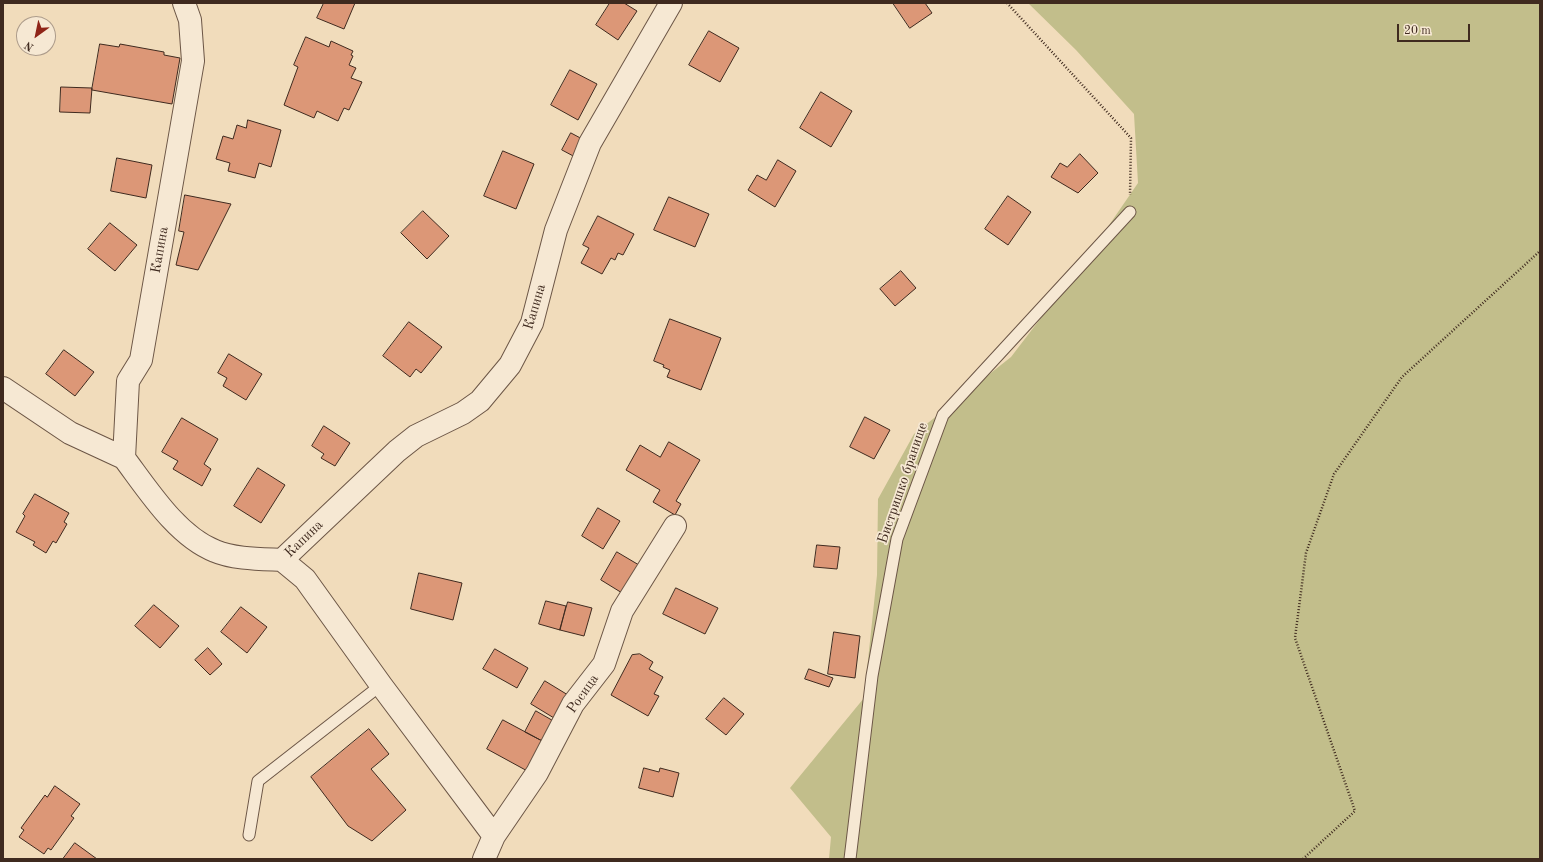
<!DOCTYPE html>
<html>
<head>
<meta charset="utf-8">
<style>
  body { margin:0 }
  #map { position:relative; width:1543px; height:862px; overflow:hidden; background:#f1dcbb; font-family:"Old Standard TT",serif }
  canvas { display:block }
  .frame { position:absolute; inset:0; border:4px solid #3f2a1f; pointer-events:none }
  .north { position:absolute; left:16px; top:16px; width:40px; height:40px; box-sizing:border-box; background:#f6e8d3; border:1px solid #ad9c8b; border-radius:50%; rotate:213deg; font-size:11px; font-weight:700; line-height:16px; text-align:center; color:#3f2a1f }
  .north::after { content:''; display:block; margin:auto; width:14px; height:18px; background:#8f2418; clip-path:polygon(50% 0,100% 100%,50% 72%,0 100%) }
  .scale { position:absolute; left:1397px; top:24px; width:73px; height:18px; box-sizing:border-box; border:2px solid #3f2a1f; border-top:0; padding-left:5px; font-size:12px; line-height:14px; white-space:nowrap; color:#3f2a1f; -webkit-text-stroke:3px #f6e8d3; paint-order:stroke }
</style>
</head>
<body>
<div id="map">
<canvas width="1543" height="862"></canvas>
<div class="frame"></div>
<div class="north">N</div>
<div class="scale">20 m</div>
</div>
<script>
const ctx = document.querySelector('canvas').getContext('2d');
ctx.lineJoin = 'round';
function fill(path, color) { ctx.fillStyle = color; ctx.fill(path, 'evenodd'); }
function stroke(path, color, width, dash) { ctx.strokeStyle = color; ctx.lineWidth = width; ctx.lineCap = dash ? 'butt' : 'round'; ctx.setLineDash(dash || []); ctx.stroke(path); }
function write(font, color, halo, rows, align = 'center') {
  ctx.font = font + ' "Old Standard TT",serif'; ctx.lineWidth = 3.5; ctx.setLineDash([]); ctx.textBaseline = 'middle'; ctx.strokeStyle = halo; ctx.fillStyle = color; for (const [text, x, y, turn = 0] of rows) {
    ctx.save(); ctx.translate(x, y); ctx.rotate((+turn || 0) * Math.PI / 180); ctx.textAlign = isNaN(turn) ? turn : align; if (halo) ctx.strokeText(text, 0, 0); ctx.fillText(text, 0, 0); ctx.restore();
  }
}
fill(new Path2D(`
  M1028,3h512v856h-711l2,-22 -41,-49 74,-90 13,-123 1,-76 36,-65 97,-77 72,-94 55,-80 -4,-69 -58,-64z`), '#c2be8b');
const building = new Path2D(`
  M324,3h31l-11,26 -27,-11z
  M610,3h14l13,8 -19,29 -22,-15z
  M893,3h32l7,10 -22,15z
  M709,31l30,17 -19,34 -31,-17z
  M306,37l23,10 2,-6 22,10 -2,4 2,1 -4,9 7,3 -5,10 11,4 -13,28 -5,-2 -6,13 -21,-10 -3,7 -30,-13 14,-38 -4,-2z
  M100,44l19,3 1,-3 44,8v3l16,3 -8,46 -80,-14z
  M570,70l27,14 -19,36 -27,-15z
  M61,87l31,1 -2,25 -30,-1z
  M821,92l31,19 -21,36 -31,-19z
  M248,120l33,10 -10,37 -12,-4 -4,15 -27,-7 2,-8 -14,-4 7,-23 10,3 4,-14 9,3z
  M571,133l15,8 -9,17 -15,-8z
  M503,151l31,13 -18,45 -32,-13z
  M1080,154l18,19 -20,20 -27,-16 9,-14 7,4z
  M117,158l35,7 -6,33 -35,-7z
  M778,160l18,11 -21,36 -27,-17 9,-15 9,5z
  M185,195l46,9 -33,66 -22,-5 8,-33 -5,-1z
  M1008,196l23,16 -23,33 -23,-16z
  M669,197l40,17 -14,33 -41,-17z
  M423,211l26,25 -22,23 -26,-26z
  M598,216l36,18 -11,21 -5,-2 -3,7 -4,-2 -9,16 -21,-11 8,-15 -6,-3z
  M110,223l27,22 -22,26 -27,-22z
  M901,271l15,17 -21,18 -15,-17z
  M670,319l51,19 -20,52 -34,-13 3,-7 -7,-3 1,-2 -10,-4z
  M409,322l33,25 -21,26 -5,-4 -6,8 -27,-21z
  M64,350l30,22 -19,24 -29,-22z
  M229,354l33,20 -16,26 -23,-14 4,-8 -9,-5z
  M865,417l25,13 -16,29 -24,-12z
  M182,418l36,21 -14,25 7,5 -9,17 -29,-17 5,-8 -16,-9z
  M324,426l26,17 -15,23 -14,-8 3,-4 -12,-8z
  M669,442l31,18 -24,41 5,3 -6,11 -22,-13 7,-12 -34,-20 14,-25 20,12z
  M258,468l27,17 -24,38 -27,-17z
  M35,494l34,19 -5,9 3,2 -11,19 -3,-2 -7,12 -13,-8 2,-3 -19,-10 9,-16 -2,-2z
  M598,508l22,13 -17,28 -21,-13z
  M817,545l23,2 -3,22 -23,-2z
  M617,552l27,16 -17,28 -26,-16z
  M419,573l43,10 -9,37 -42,-11z
  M676,588l42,20 -13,26 -42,-20z
  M546,601l20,5 -6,24 -21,-6z
  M568,602l24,6 -8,28 -24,-6z
  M154,605l25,21 -19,22 -25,-22z
  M241,607l26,20 -20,26 -26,-21z
  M834,632l26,4 -5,42 -27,-4z
  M208,648l14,16 -12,11 -15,-15z
  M495,649l33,19 -11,20 -34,-19z
  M640,654l13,8 -4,7 14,8 -9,17 5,2 -11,20 -37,-21 21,-40z
  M809,669l24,9 -4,9 -24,-8z
  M545,681l23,14 -14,23 -23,-14z
  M724,698l20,16 -18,21 -20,-16z
  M536,711l21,12 -11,20 -21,-11z
  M503,720l43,23 -15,30 -44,-24z
  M369,729l20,25 -18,15 35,41 -34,31 -24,-15 -37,-49z
  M644,768l15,4 1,-4 19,5 -6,24 -34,-9z
  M55,786l25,18 -9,12 3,2 -23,32 -3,-2 -4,6 -25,-17 5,-7 -3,-2 24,-33 2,2z
  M75,843l22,16h-34z`);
fill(building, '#dc9777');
stroke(building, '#3f2a1f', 1);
const service = new Path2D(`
  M249,835l9,-54 123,-96
  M850,859l22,-183 25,-137 46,-124 187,-203`);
const minor = new Path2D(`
  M184,3l6,17 3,41 -52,299 -13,21 -4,77c24,32 53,78 91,93 18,8 48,8 67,9l115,-109 19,-15 47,-23 17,-12 30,-36 22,-42 24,-93 34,-87 81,-140
  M3,388l67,45 54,25
  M282,560l23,19 76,106 113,151
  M484,859l10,-23 43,-63 36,-69 31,-40 18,-53 53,-85`);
stroke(service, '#6c5646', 13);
stroke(minor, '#6c5646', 24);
stroke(new Path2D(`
  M1007,3l124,135 -1,57
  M1303,859l52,-48 -60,-173 11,-85 28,-79 68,-97 138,-126`), '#3f2a1f', 2.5, [1, 2]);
stroke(service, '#f6e8d3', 11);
stroke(minor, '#f6e8d3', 22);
write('14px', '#3f2a1f', '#f6e8d3', [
  ["Капина",160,250,-80],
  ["Капина",535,307,-73],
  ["Бистришко бранище",903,483,-71],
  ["Капина",304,539,-44],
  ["Росица",583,694,-55]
]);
</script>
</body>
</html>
